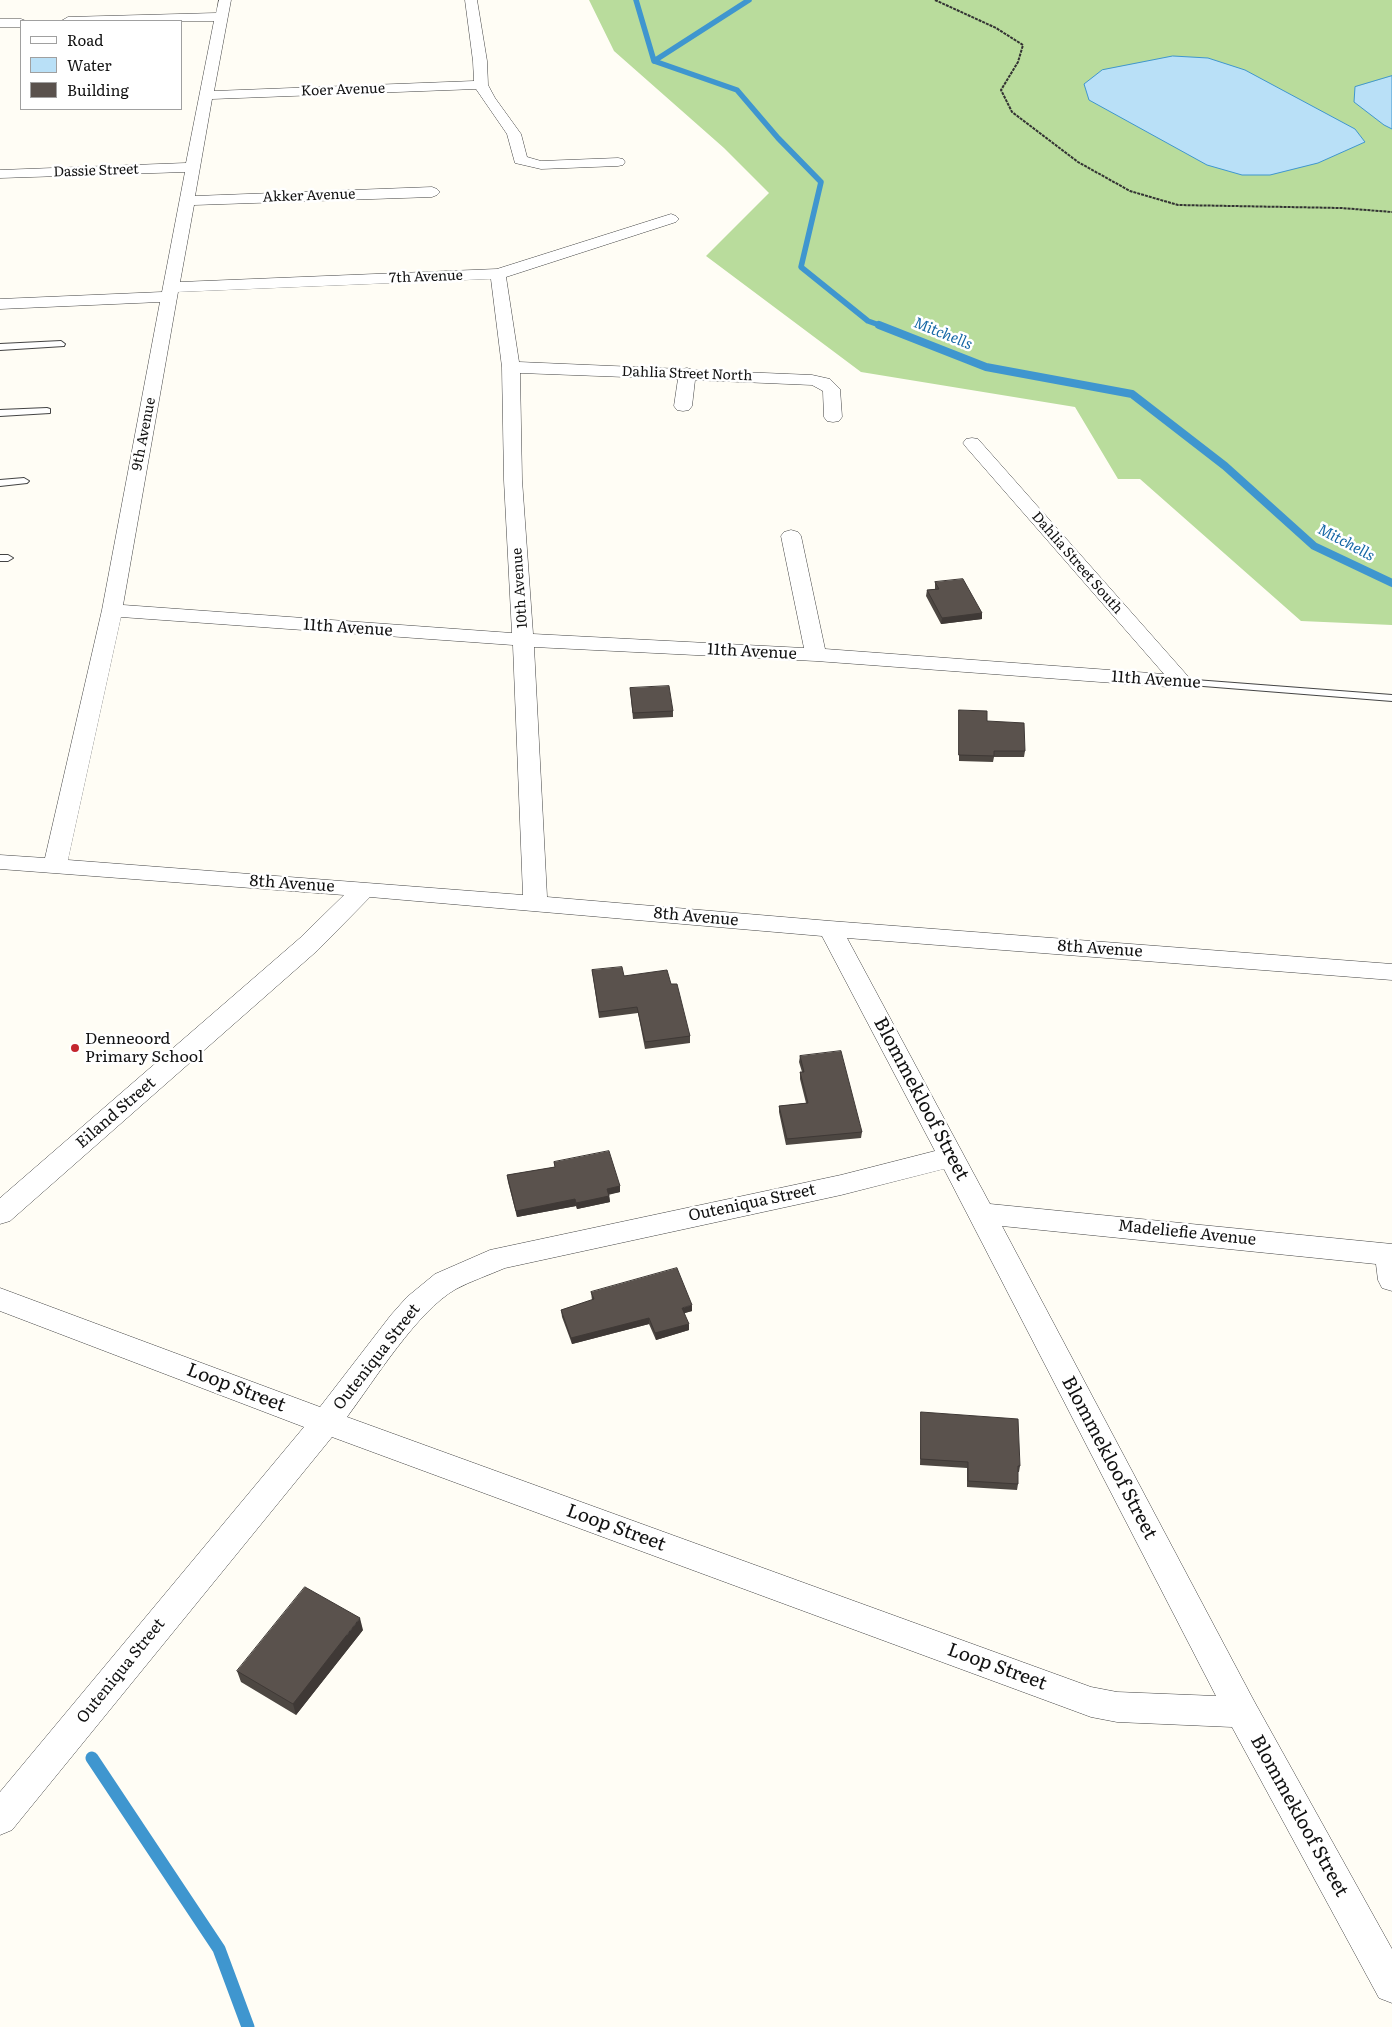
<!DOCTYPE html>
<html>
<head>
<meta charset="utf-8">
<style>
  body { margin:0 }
  #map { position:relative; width:1392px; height:2027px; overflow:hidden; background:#fffdf5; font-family:Literata,serif }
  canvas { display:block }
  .legend { position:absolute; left:20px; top:20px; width:162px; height:90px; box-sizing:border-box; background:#fff; border:1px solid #a0a0a0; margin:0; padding:6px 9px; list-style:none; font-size:15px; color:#111 }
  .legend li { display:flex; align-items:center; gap:10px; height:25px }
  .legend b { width:25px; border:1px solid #a0a0a0 }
</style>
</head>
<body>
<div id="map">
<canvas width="1392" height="2027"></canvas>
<ul class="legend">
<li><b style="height:6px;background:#fff"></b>Road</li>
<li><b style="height:14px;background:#b9e0f7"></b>Water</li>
<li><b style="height:14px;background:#5a524d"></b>Building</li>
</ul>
</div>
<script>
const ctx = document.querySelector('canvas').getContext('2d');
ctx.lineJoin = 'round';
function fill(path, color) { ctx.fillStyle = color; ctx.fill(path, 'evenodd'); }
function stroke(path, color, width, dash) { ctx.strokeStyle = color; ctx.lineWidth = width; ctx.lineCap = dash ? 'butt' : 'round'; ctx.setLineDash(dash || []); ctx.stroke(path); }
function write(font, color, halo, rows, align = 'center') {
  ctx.font = font + ' Literata,serif'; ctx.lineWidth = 5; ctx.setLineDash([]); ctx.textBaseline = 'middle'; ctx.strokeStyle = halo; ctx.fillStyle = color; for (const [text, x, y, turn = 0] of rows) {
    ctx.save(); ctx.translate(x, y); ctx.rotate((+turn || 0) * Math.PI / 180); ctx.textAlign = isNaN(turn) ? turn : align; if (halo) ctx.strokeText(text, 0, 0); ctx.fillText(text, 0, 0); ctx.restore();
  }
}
fill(new Path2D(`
  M589,0h803v625l-91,-4 -161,-142h-22l-43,-72 -214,-35 -155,-116 63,-63 -45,-45 -110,-97z`), '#b9dc9c');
const water = new Path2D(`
  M1173,56l35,2 37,12 110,59 10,13 -47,21 -48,12h-28l-35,-10 -118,-65 -5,-16 18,-14z
  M1392,76v53l-8,-4 -30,-23 1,-15z`);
fill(water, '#b9e0f7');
stroke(water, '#3f96cf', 1);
stroke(new Path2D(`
  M636,0l18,61 83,29 41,48 43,44 -20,85 67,54 14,5
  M654,61l95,-61`), '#3f96cf', 5.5);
stroke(new Path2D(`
  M879,325l107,42 146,27 93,72 89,80 78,37`), '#3f96cf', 8);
stroke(new Path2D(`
  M92,1758l127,191 29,78`), '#3f96cf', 13);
const service = new Path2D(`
  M61,341l4,3 -1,2 -64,4v-6z
  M47,408l3,1v4l-50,3v-6z
  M24,478l5,3 -2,2 -27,3v-6z
  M0,555h8l5,3 -5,3h-8z
  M1182,679l210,16v6l-214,-17 -1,-2 1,-2z`);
const minor = new Path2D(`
  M219,0h12l-17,91 260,-10 -1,-20 -8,-61h12l10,61 1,24 7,13 26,36 6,23 14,4 77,-3 5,1 2,3 -2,3 -5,1 -77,3 -26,-6 -8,-29 -31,-45 -264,10 -17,97 237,-9 5,2 3,3 -3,3 -5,2 -238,8 -14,77 317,-13 174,-55 5,2 3,3 -3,3 -170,55 13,85 163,7 5,-1 6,2 119,5 18,4 10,10 2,28 -3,4 -6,1 -6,-1 -3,-4 -1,-26 -11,-6 -117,-5 -3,26 -3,4 -6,1 -6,-1 -3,-4 4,-27 -158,-6 2,107 11,154 271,14 -23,-112 3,-4 7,-2 7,2 3,4 24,113 339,25 -198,-227 -3,-4 3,-4 6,-1 6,1 215,243 -4,4 -7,2 -366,-27 -282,-14 13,250 283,24 562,43v16l-545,-42 143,266 402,40v47l-10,-3 -4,-8 -2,-16 -374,-38 252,475 138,248v54l-13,-5 -147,-271 -115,-5 -26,-5 -759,-280 -320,393 -12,5v-43l304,-365 -304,-116v-23l320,119 71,-92 16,-18 28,-23 55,-24 351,-75 94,-24 -113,-215 -452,-39 -52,53 -308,271 -10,3v-26l300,-260 44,-43 -344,-26v-14l45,3 57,-248 58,-308 -160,7v-10l162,-7 23,-120 -185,6v-8l186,-7 28,-142h-153l7,-4 148,-4zM491,279l11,88 2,113 8,153 -389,-28 55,-313zM121,617l392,28 10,250 -455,-35zM944,1169l272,527 -99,-4 -26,-5 -744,-270c27,-36 70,-106 109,-128 15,-8 33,-14 49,-21l336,-73z
  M0,19h21l5,2h-5v6h-21z`);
stroke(service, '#444', 2);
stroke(minor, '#444', 1);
stroke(new Path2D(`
  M935,0l61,28 27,17 -5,17 -17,28 11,22 66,50 52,29 48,14 163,3 51,4`), '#333', 2, [3, 1]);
fill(service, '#fff');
fill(minor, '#fff');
fill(new Path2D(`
  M935,582l47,31v6l-41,5 -15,-28 1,-6 8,-1z
  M630,688l43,23v6l-40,2z
  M959,710l28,11 38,30 -1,6h-30l-1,5 -34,-1z
  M592,970l79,14 19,52v7l-45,6 -7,-36 -39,5z
  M800,1056l62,76 -1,6 -75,7 -7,-33v-6l27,-3 -6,-24v-7h2l-3,-10z
  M554,1162l66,24v6l-11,2 1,8 -33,7 -1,-3 -59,11 -9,-35 -1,-7 48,-8z
  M591,1292l101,19 -8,2 5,17 -33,10 -7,-16 -77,20 -10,-27 -1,-7 31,-10z
  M921,1412l99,54 -1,6h-1v12l-1,6 -50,-3v-19l-47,-3z
  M363,1630l-67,85 -55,-33 -4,-11z`), '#4d4742');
fill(new Path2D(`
  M982,613v6l-41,5 1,-6z
  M620,1186v6l-12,3 -1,-6z
  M609,1196l1,6 -33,7 -1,-6z
  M575,1199l1,7 -59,11 -1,-6z
  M692,1305v6l-10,3v-6z
  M649,1318v6l-77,20 -1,-6z
  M689,1324v6l-33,10 -1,-7z
  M360,1618l3,12 -67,85 -3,-11z`), '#3f3936');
const building = new Path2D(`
  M963,579l19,34 -40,5 -15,-28 12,-1 -4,-7z
  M669,686l4,25 -40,2 -3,-25z
  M959,710l28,1v10l37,2 1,28h-31v5l-35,-1z
  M622,967l2,9 43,-6 4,14h6l13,52 -45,6 -8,-35 -38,5 -7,-42z
  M841,1051l21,81 -75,7 -8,-33 29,-3 -8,-31h4l-4,-16z
  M609,1151l11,35 -13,3 2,7 -33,7 -1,-4 -59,12 -9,-36 48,-8 -1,-5z
  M677,1268l15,37 -10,3 7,16 -34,9 -6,-15 -78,20 -10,-28 33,-11 -3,-7z
  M921,1412l97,7 2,47h-2v18l-50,-3v-19l-47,-3z
  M305,1587l55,31 -67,86 -56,-33z`);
fill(building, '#5a524d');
stroke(building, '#3f3936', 1);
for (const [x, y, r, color] of [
  [75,1048,5,"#c4262e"]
]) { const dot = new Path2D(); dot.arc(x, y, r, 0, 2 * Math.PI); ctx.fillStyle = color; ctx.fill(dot); stroke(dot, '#fff', 2); }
write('14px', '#111', '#fff', [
  ["Koer Avenue",343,90,-2],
  ["Dassie Street",96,171,-2],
  ["Akker Avenue",309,196,-2],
  ["7th Avenue",426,277,-2],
  ["Dahlia Street North",687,374,2],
  ["9th Avenue",144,434,-79],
  ["Dahlia Street South",1077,563,49],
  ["10th Avenue",520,588,-94]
]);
write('italic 15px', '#1768a6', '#fff', [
  ["Mitchells",943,334,22],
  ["Mitchells",1346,543,28]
]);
write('16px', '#111', '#fff', [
  ["11th Avenue",348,628,4],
  ["11th Avenue",752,652,3],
  ["11th Avenue",1156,680,4],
  ["8th Avenue",292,884,4],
  ["8th Avenue",696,917,5],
  ["8th Avenue",1100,949,4],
  ["Eiland Street",116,1113,-41],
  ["Outeniqua Street",752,1203,-12],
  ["Madeliefie Avenue",1187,1233,6],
  ["Outeniqua Street",377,1357,-52],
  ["Outeniqua Street",121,1671,-51]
]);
write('16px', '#111', '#fff', [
  ["Denneoord",85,1039],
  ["Primary School",85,1057]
], 'left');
write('19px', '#111', '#fff', [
  ["Blommekloof Street",921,1099,62],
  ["Loop Street",236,1388,21],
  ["Blommekloof Street",1109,1458,62],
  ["Loop Street",616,1528,20],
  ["Loop Street",997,1667,20],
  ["Blommekloof Street",1299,1816,61]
]);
</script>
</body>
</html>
